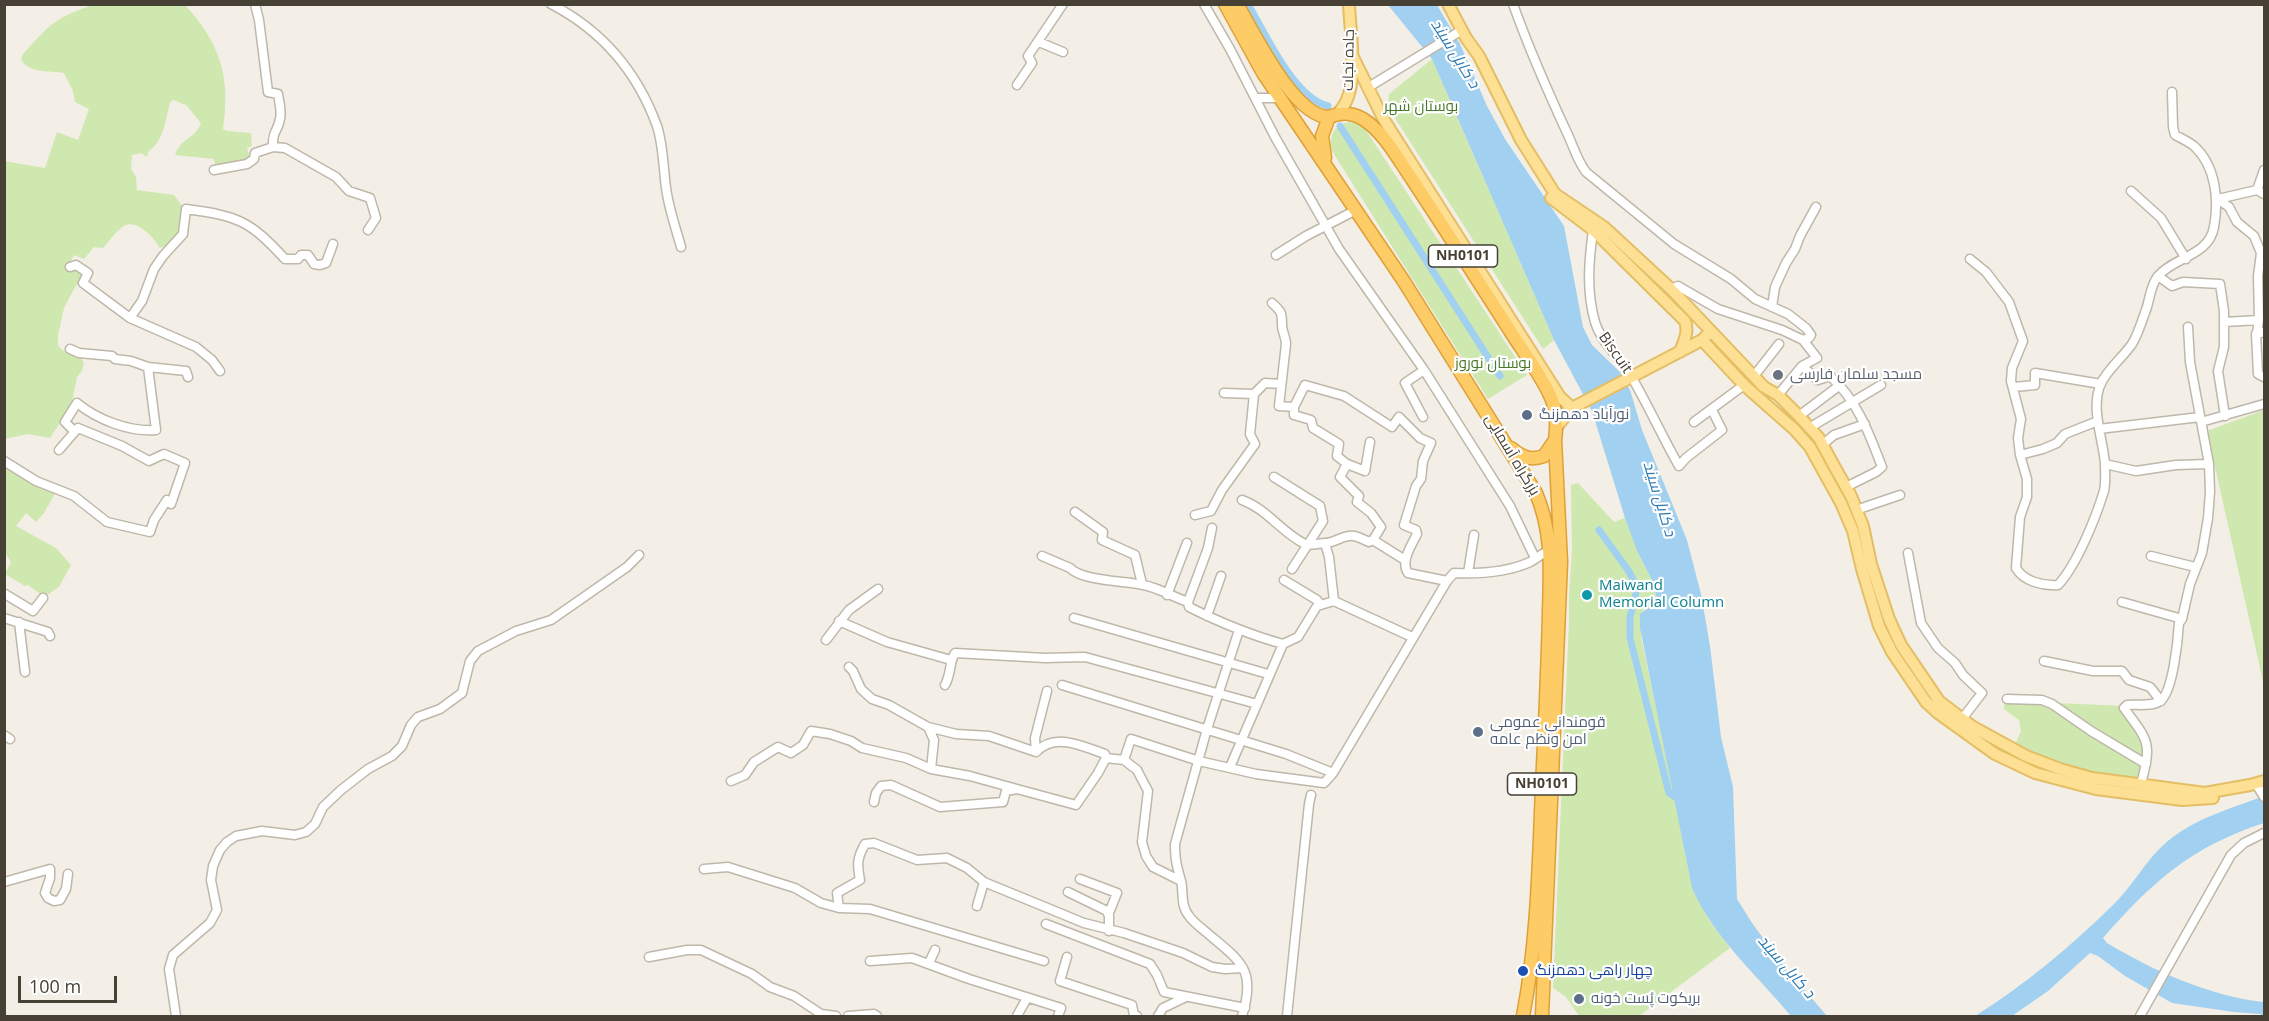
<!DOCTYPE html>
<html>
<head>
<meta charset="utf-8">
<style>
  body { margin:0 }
  #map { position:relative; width:2269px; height:1021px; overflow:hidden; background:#f3efe6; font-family:"Open Sans",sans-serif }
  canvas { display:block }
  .frame { position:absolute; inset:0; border:6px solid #464035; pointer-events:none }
  .scale { position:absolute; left:18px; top:976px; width:99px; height:27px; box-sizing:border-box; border:3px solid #464035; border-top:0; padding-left:8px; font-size:18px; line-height:21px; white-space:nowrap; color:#464035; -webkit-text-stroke:4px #fff; paint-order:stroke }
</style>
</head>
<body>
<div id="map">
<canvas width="2269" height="1021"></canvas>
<div class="frame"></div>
<div class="scale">100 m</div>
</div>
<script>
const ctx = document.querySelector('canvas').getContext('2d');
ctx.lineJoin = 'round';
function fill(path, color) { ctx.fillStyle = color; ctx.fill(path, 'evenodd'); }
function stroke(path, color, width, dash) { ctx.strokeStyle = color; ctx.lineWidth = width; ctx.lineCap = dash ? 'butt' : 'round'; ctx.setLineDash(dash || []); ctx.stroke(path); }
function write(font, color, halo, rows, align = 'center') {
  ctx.font = font + ' "Open Sans",Cairo,sans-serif'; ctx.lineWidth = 4.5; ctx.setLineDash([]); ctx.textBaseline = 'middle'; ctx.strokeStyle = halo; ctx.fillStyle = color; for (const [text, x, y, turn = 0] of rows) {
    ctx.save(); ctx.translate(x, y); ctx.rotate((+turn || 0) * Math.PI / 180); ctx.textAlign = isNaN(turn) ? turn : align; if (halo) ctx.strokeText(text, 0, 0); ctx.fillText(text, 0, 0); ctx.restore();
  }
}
fill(new Path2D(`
  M93,5h92c35,38 46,72 38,124l4,2 24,2 1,13 -5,2 3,10c-10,5 -24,9 -35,7l-1,-6 -39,-4c7,-19 19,-14 26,-32l-15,-18 -13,-5 -3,3c-5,19 -6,37 -22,49l-1,5 -6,-4 -9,2 -1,14 5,8 1,13 37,5 9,12c-2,15 -5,37 -23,41 -5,-9 -23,-30 -36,-22 -7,4 -15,15 -21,22l-9,-1 -10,12 -10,-4 -5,10 16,7 -1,5 -9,10 -11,21 -6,27v10l4,5 17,6 5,6 -2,9 -5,6 -6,29 -21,32 -22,-4 -23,5 -1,-278 41,7 12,-36 21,8 11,-31 -14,-7 -2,-11 -9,-18c-15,-3 -36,1 -43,-14l2,-5c27,-30 32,-36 70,-49z
  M1432,59l122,281 -11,9 -152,-237 -3,-9 1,-9z
  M1349,122l9,2 7,5 162,246 -39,24 -156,-248c-3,-15 1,-26 17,-29z
  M2264,410v276l-57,-255z
  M5,464l51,28 -12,21 -8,9 -10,-9 -10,13 40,22 15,17 -12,22 -15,10 -16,-12 -3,1 -20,-12 6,-12 -6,-9z
  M1578,483l36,39 11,-4 12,33 17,33 3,17 -7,6 -7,3 -2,27 34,160 14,76 20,47 21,28 -91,68h-60l-13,-19 -13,-9 16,-367v-24l3,-48 -1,-64z
  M2013,701l111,5c29,34 31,35 21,79l-53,-7 -79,-29 8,-18 -2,-11 -15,-11v-7z`), '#cee8af');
fill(new Path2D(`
  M1388,5h49l23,39 27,62 18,33 59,87 19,101 9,18 28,27 10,18 12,40 45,110 14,54 9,52 11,91 12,50 4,112 15,24 31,42 44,51h-36c-35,-42 -77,-78 -99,-128l-52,-260v-14l17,-13 -3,-17 -17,-33 -12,-33 -33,-107 -38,-71 -122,-281z
  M2264,796v27c-73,24 -111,58 -161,115l4,5c47,28 102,53 157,59v14l-4,-2 -26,-2 -62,-9 -47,-27 -27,-20 -8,-3 -42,38 -36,25h-37c50,-31 96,-70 138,-111 22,-21 35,-50 60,-68 28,-21 60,-29 91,-41z`), '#a2d0f0');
stroke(new Path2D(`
  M1248,4c17,29 46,94 80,102
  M1340,126l160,250
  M1599,530l29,40 6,11 2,12 -6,24v21l39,155 6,4 7,-2`), '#a2d0f0', 7);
const minor = new Path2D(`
  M255,4l4,16 9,72 10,2c1,8 4,16 2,25 -2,12 -8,12 -7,28
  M551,4c52,27 86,67 106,122 7,21 6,46 10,68 3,18 9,35 14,53
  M1204,4l26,45 45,88 64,112 85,121 86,136 25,52
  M1513,4c16,45 35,88 55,131 6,13 9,25 18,37l88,72 57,35 24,20 33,15 18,14 5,7 -2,3 -6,2 -21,-10 -64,-21 -40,-23 -7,3
  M1039,42l24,10
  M1017,85l15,-22 -4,-7 35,-52
  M1367,88l95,-58
  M1257,98h22
  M214,170l33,-6 7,-5 1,-6 18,-6 12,1 51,29 13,14 21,7 6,20 -8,12
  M2257,190l7,-20
  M2131,191l30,27 25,41
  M2218,199l11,8 8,15 17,14 7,17 -3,23 1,44 -2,13
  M2218,199l39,-9 7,4
  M1593,230c-4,30 -7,61 2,92 6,20 25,36 36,54 17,29 31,60 48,90l7,-8 36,-28 -10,-20
  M1276,255l30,-19 50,-26
  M1970,259l16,13 23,30 14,39 -11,27 -1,13 10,38 -3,19 2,17 7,24v18l-7,20 -4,51c8,14 28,18 42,17 19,-20 38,-68 46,-94 2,-8 1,-19 1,-27 -2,-26 -15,-56 -4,-81 8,-15 22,-26 31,-39 6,-9 10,-24 14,-34 4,-11 4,-24 12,-34 16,-19 51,-20 56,-49 5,-27 2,-61 -20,-81 -5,-4 -13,-8 -19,-11l-2,-8 -1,-35
  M70,267l6,-2 12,8 -5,10 47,35 66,29 16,13 8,11
  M2158,276l14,10 11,-4 37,2 4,27v36l-6,24 7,45
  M1272,303c10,9 10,10 10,22 0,6 4,13 4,19l-7,62 15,1
  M1772,307l3,-20 11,-24 9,-14 5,-13 16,-29
  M130,318l12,-17 12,-32 9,-13 20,-22 3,-25c52,7 63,11 99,50h13l3,-4h7l6,9 6,1 6,-2 7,-19
  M2224,322l35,-2
  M2264,332l-8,2 2,40 6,3
  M1803,340l14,18 -15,8 16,14 12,-4c27,24 39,57 52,91l-6,5 -30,15
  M70,349l9,4 33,3 3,3 16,2 17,6 38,4 2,6
  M1754,376l25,-32
  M2014,387l21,-2v-12l66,11
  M1224,393l30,1 11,-11 16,1
  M1778,395l24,-29
  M1799,416l41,-31
  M1423,417l-18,-34 19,-13
  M1694,422l50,-37
  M2201,422l63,-18
  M1809,428l72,-43
  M2099,429l101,-12
  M1822,445l12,-10 31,-11
  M59,450l19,-22
  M2020,455l23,-6 14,-6 8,-9 33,-13
  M4,461l32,20 38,15 33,26 43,10 4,-12 13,-20 4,4 14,-41 -21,-9 -15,7 -27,-15 -44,-18 -4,3 -9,-9 12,-19c21,17 52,29 79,27l-8,-63
  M1347,464l18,7 5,-29
  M2105,464l31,7 40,-6 33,-1
  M1274,477l46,29 3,15 -31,48
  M1242,500c25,9 40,33 63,44 5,2 15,-1 20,-1
  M1856,510l44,-15
  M1075,512l28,20 -1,8 33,15 7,29
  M1195,515l16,-4 11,-21 33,-46 -5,-10 4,-40
  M1908,553l13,70 17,25 17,15 8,12 19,18 -20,26
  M1042,556l28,12c12,13 56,13 73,17 14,2 30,12 45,17l1,5c30,15 61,28 94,37l15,-7 19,-31 17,-5 78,36
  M2151,556l44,11
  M1405,560l-32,-20 8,-13 -10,-14 -14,-11 2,-6 -19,-19 7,-13 -10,-8 2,-12 -26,-16 -2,-8 -17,-5v-8l11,-22 39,11 48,31 7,-10 21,21 11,5 -8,18 -2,18 -5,7 -12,39 12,5 1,4c-5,11 -17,27 -9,39l39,8
  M1468,573l6,-38
  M1284,580l33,20 4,5
  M5,594l28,17 10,-13
  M1167,595l20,-52
  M1334,601l-5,-44 -4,-14c10,0 19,-9 29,-7 5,1 11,4 15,6l4,-2
  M1188,602l20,-54 4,-20
  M2122,602l60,17
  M1207,616l14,-40
  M4,618l44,14 2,4
  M1074,618l194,56
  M839,621l48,21 64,18
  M19,622l6,50
  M1239,630l-32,99 -32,115c0,17 2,22 6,37 3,12 -1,24 8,35 4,6 11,11 17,16 34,29 51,37 36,84
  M826,640l23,-30 29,-21
  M2044,661l49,10h29l7,9 21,7 11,14
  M849,667l4,4 8,18 11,10 17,6 39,22 28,7 33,2 47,16c19,-20 46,-6 69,2l1,4 18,2 13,10 11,21 -6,51 4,14 7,11 28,14
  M945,685c6,-10 4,-22 10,-32l90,5 40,-1 172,47
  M1062,685l224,69 47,19
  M2007,699l35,1 10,4 39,27 55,33
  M928,727l6,13 -3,29
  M4,735l6,4
  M1036,752l-1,-14 12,-47
  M1124,760l7,-21 68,22 57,13 68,9 9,-10 114,-192 7,-8c25,1 52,0 76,-11 8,-4 11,-9 21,-12
  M1230,767l53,-123
  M731,781l14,-6 9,-13 24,-15 13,6 12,-8 8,-14 19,3 21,7 11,7 44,10 25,11 39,7 47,13
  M2141,784c11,-42 8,-42 -17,-76l3,-3c9,-1 25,2 33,-4 13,-8 18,-62 19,-78l3,-4 8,-35 12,-31 6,-35 2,-26 -1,-28 -19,-102 -2,-35
  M2256,784l8,13
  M874,802l2,-9 5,-7 10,-1 49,22 63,-5 3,-11 11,-2 59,16 22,-32 8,-15
  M704,869l24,-2 67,21 26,15 18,5 31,1 174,52
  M1080,879l37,14 -8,20
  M4,882l46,-13v9l-5,15 3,5 6,3 6,-1 6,-11 2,-15
  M1068,892l39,19 2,5v15
  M977,906l7,-24
  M839,908l-2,-15 23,-13c-3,-16 -3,-22 5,-36l9,-1 43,17 30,-2 20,10 17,14 100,41 40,10 59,20 29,14 13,2 18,-1
  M1046,924l104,40 7,11 7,17 81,16
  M649,957l38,-7h14l51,24 18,13 24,9 27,18 15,2
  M1067,957l-7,24 72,24 2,10 3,1
  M870,961l42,-3 57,21 92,29 -3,8
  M929,963l6,-13
  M176,1016l-7,-47 4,-14 37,-32 7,-13 -6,-30 2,-14 7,-16 7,-8 9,-6 26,-5 33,4 11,-3 9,-8 8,-17 18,-17 27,-21 24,-13 10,-10 9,-21 7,-8 22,-8 22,-16 8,-32 8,-10 38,-20 35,-11 76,-53 12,-12
  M848,1016l26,-2 3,2
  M1017,1016l10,-18
  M1158,1016l5,-8 23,-11
  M1287,1016l22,-212 2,-9
  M2140,1016l91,-161 13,-12 20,-10`);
const major = new Path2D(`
  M1448,4l18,34 13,18 42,84 34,54 49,33 67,62 93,98 14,8 21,21 20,22 14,26 18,32 12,30 8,38 18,55 12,26 38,56 34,26 53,29 34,13 32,9 113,15 45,-8 14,-4
  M1352,55l32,65 176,277 12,11
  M1339,112c22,-22 11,-78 10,-108
  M1551,198l42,32 92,91c4,11 -1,20 -5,31
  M1702,340l42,45 51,45 15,17 31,56 12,28 9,38 17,57 13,26 34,50 12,11 57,41 40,19 61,16 86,11 31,-2
  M1558,425l14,-17 130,-68 5,-5`);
const highway = new Path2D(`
  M1225,4l38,69 140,207 133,213c17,40 14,78 13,120 -1,44 -3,88 -5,132 -5,90 -4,183 -21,271
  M1237,4c17,29 57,113 92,113
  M1325,158l-3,-22 7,-19c12,-5 22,-5 34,2 21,13 35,40 49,60 33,50 65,100 97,150 14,23 33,46 43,71 5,13 5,26 3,40l6,122 -19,454
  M1511,448c11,9 19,13 33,8l11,-16`);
stroke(minor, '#bfb7a9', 11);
stroke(major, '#e4be64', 14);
stroke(highway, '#dea036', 15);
stroke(minor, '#fff', 8);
stroke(major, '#fee094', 10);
stroke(highway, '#fecc67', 12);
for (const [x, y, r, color] of [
  [1778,375,6,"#6b7280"],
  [1527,415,6,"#5c6f8a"],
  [1587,595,6,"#0f9aa8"],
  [1478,732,6,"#5c6f8a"],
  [1523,971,6,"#1a4fb4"],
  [1579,999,6,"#5c6f8a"]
]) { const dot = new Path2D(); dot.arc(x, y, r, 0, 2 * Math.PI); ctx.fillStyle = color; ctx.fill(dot); stroke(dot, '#fff', 2); }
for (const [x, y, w] of [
  [1463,256,69],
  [1542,784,69]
]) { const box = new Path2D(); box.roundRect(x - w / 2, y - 11, w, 22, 4.5); ctx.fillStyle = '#fff'; ctx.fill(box); stroke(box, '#464035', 1.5); }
write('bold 14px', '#464035', null, [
  ["NH0101",1463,256],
  ["NH0101",1542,784]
]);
write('15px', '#464035', '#fff', [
  ["جاده نجات",1349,60,-89],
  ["Biscuit",1615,353,55],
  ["بزرگراه آسمایی",1512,455,59]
]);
write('15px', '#477828', '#fff', [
  ["بوستان شهر",1421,107],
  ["بوستان نوروز",1493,364]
]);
write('15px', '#5b616d', '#fff', [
  ["مسجد سلمان فارسی",1790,375]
], 'left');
write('15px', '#4e5e75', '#fff', [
  ["نورآباد دهمزنگ",1539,415],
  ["قومندانی عمومی",1490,723],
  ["امن ونظم عامه",1490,740],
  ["بریکوت پُست خونه",1591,999]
], 'left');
write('15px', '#0d838f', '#fff', [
  ["Maiwand",1599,586],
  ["Memorial Column",1599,603]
], 'left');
write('15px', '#164399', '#fff', [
  ["چهار راهی دهمزنگ",1535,971]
], 'left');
write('italic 16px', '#2e7bb3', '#fff', [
  ["د کابل سيند",1455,54,58],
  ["د کابل سيند",1659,499,73],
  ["د کابل سيند",1786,967,49]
]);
</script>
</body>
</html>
